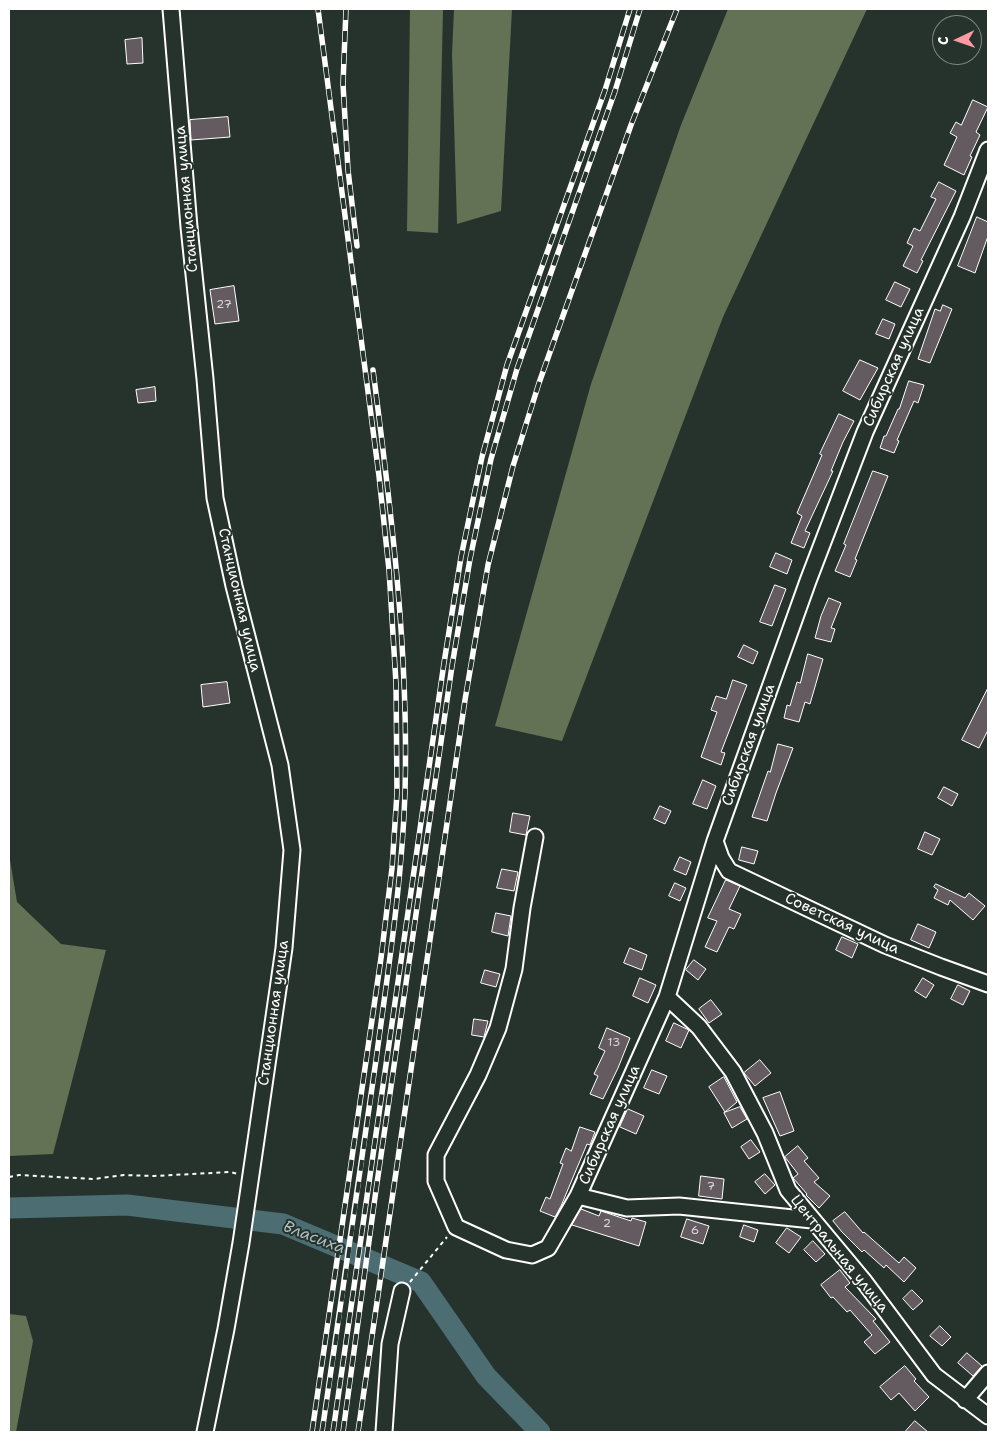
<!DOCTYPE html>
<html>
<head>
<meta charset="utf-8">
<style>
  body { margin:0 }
  #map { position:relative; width:997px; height:1441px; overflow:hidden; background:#26332d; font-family:"Shantell Sans",sans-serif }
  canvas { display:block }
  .frame { position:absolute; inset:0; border:10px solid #fff; pointer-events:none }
  .north { position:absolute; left:932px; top:15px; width:50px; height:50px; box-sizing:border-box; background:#26332d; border:1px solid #7d8581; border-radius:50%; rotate:267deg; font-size:14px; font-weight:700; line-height:20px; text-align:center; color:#fff }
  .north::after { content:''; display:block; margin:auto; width:18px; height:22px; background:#ff9aa2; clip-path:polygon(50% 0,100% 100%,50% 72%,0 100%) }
</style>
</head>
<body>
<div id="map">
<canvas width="997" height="1441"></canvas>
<div class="frame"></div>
<div class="north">С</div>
</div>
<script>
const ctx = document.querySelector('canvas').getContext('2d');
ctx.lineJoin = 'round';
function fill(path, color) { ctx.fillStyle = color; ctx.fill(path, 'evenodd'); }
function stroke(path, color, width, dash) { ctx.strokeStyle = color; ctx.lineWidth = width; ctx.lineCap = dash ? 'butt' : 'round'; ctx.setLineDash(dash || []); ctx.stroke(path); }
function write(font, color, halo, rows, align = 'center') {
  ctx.font = font + ' "Shantell Sans",sans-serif'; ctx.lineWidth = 4; ctx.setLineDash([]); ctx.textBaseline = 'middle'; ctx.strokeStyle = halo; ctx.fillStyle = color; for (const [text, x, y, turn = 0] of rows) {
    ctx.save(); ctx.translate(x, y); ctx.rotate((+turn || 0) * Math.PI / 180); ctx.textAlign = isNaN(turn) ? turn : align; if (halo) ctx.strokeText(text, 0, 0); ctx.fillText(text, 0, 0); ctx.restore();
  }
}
fill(new Path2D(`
  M410,9h33l-5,224 -31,-2z
  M454,9h58l-11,202 -44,13 -5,-170z
  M728,9h139l-144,308 -161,424 -67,-15 96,-342 90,-259z
  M9,854l8,48 44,42 45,6 -53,204 -44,2z
  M9,1314l17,2 7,25 -17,91h-7z`), '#637254');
stroke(new Path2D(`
  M9,1208l118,-3 156,19 138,58 65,94 54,56`), '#4c6e73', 21);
const building = new Path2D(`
  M142,38l1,25 -16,1 -2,-24z
  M973,100l15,7 -12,25 4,3 -10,21 2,1 -8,18 -20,-10 13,-28 -7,-4 6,-11 5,3z
  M228,117l2,20 -39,3 -1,-20z
  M939,182l17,9 -35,69 2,1 -6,12 -14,-7 10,-20 -6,-3 7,-15 6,3 16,-32 -5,-2z
  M977,217l11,5v14l-13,37 -17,-7z
  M895,282l15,7 -9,18 -15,-7z
  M234,286l5,35 -24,3 -5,-34z
  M943,305l9,4 -22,54 -12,-4 17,-50 5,2z
  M883,319l12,5 -6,15 -13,-5z
  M860,360l18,8 -18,32 -17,-9z
  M909,381l15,4 -6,18 -4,-2 -17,39 2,1 -5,12 -14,-5 4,-12h2l12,-27h1z
  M155,387l1,14 -18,2 -2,-13z
  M839,414l15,7 -11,21 -12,29h2l-28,60 5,2 -6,15 -13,-5 11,-27 -5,-3 25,-58 -2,-1z
  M873,471l15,5 -33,83 2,1 -7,17 -15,-6 11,-26 -2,-1z
  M776,553l16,7 -5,14 -17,-7z
  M775,585l11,4 -14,37 -12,-4z
  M829,598l12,5 -10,25 4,1 -4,13 -16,-4 6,-22z
  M744,645l14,7 -5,12 -15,-7z
  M808,654l15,5 -13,45 -5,-2 -6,20 -15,-4 3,-13 3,1 7,-24 3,1z
  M733,680l14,5 -26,67 4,1 -4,12 -20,-8 16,-45 -6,-2 5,-14 10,3z
  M227,682l3,21 -27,4 -2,-22z
  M988,688v42l-9,18 -17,-8z
  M778,744l15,4 -17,45 -9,28 -15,-4 16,-46 2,1z
  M703,780l13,6 -9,23 -14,-5z
  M944,787l14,7 -6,12 -14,-8z
  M660,806l11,5 -6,13 -11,-5z
  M513,813l17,3 -4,19 -16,-3z
  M925,832l15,7 -8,16 -14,-6z
  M742,847l16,4 -4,13 -15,-4z
  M680,857l11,5 -5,13 -12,-5z
  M502,869l16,3 -4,19 -17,-3z
  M726,880l14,6 -11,23 12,5 -7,15 -5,-2 -12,25 -12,-5 12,-26 -9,-3z
  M675,883l11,5 -6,13 -11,-5z
  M936,884l29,14 4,-5 16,13 -12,14 -23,-20 -2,5 -14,-7 4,-8 -4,-3z
  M496,913l15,3 -3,20 -16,-4z
  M918,924l18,8 -7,16 -18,-8z
  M842,937l16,7 -6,14 -16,-8z
  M630,948l17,7 -5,15 -18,-7z
  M694,960l12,9 -8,11 -12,-10z
  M485,970l15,4 -4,13 -15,-4z
  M640,978l16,7 -8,18 -15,-7z
  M923,978l11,7 -8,13 -11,-7z
  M958,985l12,6 -7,14 -12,-6z
  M711,1000l11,14 -13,9 -10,-14z
  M474,1019l14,2 -4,16 -12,-2z
  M674,1023l15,7 -8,18 -15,-7z
  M607,1028l23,10 -12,30 -15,31 -13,-5 8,-18 -4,-2 11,-23 -6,-3z
  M760,1060l11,13 -16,13 -11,-13z
  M652,1070l15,6 -8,18 -15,-6z
  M724,1077l13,25 -12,10 -16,-25z
  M780,1092l14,39 -14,5 -17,-38z
  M740,1107l7,12 -15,9 -8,-15z
  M628,1109l16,7 -8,18 -16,-7z
  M580,1127l15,5 -5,13 -3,-1 -26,62 -6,11 -15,-6 6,-14 4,2 13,-35 -3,-1 6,-15 5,3z
  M751,1140l9,12 -11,7 -8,-12z
  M798,1146l10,12 -4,3 15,17 -5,4 16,14 -11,12 -13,-13 1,-1 -14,-16 5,-4 -13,-17z
  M765,1174l10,11 -10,9 -10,-12z
  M701,1176l23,3 -2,20 -23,-3z
  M581,1209l18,7 2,-5 30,10 1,-3 14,4 -7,24 -67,-21z
  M845,1212l18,21 1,-1 35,31 5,-6 12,11 -12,14 -18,-17 -2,3 -20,-18 -2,2 -20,-20 -9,-11z
  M687,1219l22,7 -6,18 -22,-7z
  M744,1225l14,5 -4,12 -14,-5z
  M787,1228l14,9 -12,16 -13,-10z
  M813,1241l12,13 -9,8 -12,-12z
  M840,1270l10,13 -5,4 31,32 -3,2 17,21 -15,12 -11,-12 8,-7 -22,-25 -3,2 -14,-15 -2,1 -10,-13z
  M912,1290l11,11 -10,9 -10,-11z
  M940,1326l11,11 -9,9 -12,-10z
  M967,1353l15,13 -9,10 -15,-13z
  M905,1366l11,13 -2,2 15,16 -14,14 -16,-18 -8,7 -11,-13z
  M915,1421l13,11h-23z`);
fill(building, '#645b60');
stroke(building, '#fff', 1);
const minor = new Path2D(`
  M171,9l18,218 16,152 10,119 19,88 46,179 12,85 -8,98 -43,295 -15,86 -21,103
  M535,837l-13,71 -8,61 -16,59 -20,47 -42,80v26l20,46 50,23 26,5 16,-7 30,-52 89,-199 48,-156 93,-260 57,-149 97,-215 26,-67
  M715,841l6,17 8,13 156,74 56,22 47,17
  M667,997l32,30 34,45 32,61 23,57 75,90 71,95 54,41
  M578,1196l49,12 52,-2 133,14
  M965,1400l23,-27
  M384,1432l6,-88 12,-53`);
stroke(minor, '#fff', 19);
stroke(new Path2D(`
  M9,1177l10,-2 75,4 30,-4 30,1 76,-4 8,2
  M410,1282l37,-45`), '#fff', 2, [4, 4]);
stroke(minor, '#26332d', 15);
const rail = new Path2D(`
  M346,9l-3,75 5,86 9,76
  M312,1432l69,-474 11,-90 5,-75 -1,-110 -7,-113 -10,-94 -61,-467
  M322,1432c19,-124 37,-248 54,-372 12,-89 26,-178 29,-267 4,-142 -14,-283 -32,-423
  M333,1432l111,-769 17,-106 21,-100 25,-92 98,-275 25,-81
  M343,1432l33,-242 76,-524 18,-107 21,-100 26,-90 98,-278 25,-82
  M358,1432l107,-732 23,-135 25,-99 26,-83 92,-258 46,-116`);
stroke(rail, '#fff', 5.5);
stroke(rail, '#26332d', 4, [11]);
write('12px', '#d8d6d7', null, [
  ["27",224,305],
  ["13",614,1043],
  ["7",711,1187],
  ["2",607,1224],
  ["6",695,1231]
]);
write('15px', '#fff', '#26332d', [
  ["Станционная улица",187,199,-95],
  ["Сибирская улица",894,367,-66],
  ["Станционная улица",239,600,77],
  ["Сибирская улица",749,745,-70],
  ["Советская улица",842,924,25],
  ["Станционная улица",274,1013,-82],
  ["Сибирская улица",610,1125,-66],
  ["Центральная улица",839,1254,51]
]);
write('italic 16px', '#aebec0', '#26332d', [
  ["Власиха",314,1238,21]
]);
</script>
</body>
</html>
